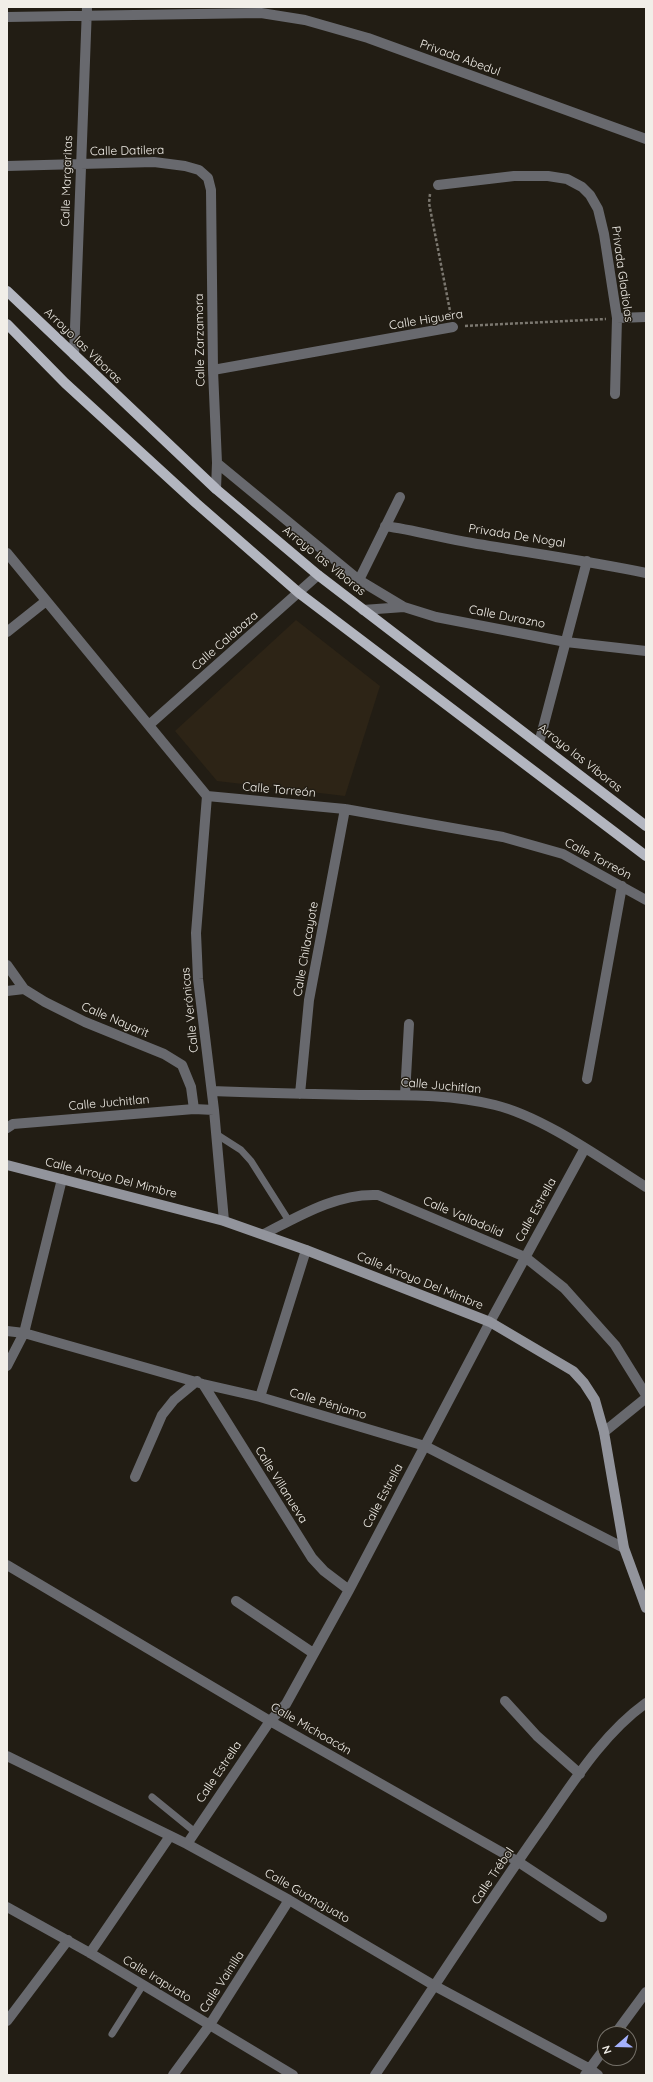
<!DOCTYPE html>
<html>
<head>
<meta charset="utf-8">
<style>
  body { margin:0 }
  #map { position:relative; width:653px; height:2082px; overflow:hidden; background:#221d14; font-family:Quicksand,sans-serif }
  canvas { display:block }
  .frame { position:absolute; inset:0; border:8px solid #f1eee8; pointer-events:none }
  .north { position:absolute; left:597px; top:2026px; width:40px; height:40px; box-sizing:border-box; background:#221d14; border:1px solid #757169; border-radius:50%; rotate:250deg; font-size:11px; font-weight:700; line-height:16px; text-align:center; color:#f1eee8 }
  .north::after { content:''; display:block; margin:auto; width:14px; height:18px; background:#a4b1fc; clip-path:polygon(50% 0,100% 100%,50% 72%,0 100%) }
</style>
</head>
<body>
<div id="map">
<canvas width="653" height="2082"></canvas>
<div class="frame"></div>
<div class="north">N</div>
</div>
<script>
const ctx = document.querySelector('canvas').getContext('2d');
ctx.lineJoin = 'round';
function fill(path, color) { ctx.fillStyle = color; ctx.fill(path, 'evenodd'); }
function stroke(path, color, width, dash) { ctx.strokeStyle = color; ctx.lineWidth = width; ctx.lineCap = dash ? 'butt' : 'round'; ctx.setLineDash(dash || []); ctx.stroke(path); }
function write(font, color, halo, rows, align = 'center') {
  ctx.font = font + ' Quicksand,sans-serif'; ctx.lineWidth = 3; ctx.setLineDash([]); ctx.textBaseline = 'middle'; ctx.strokeStyle = halo; ctx.fillStyle = color; for (const [text, x, y, turn = 0] of rows) {
    ctx.save(); ctx.translate(x, y); ctx.rotate((+turn || 0) * Math.PI / 180); ctx.textAlign = isNaN(turn) ? turn : align; if (halo) ctx.strokeText(text, 0, 0); ctx.fillText(text, 0, 0); ctx.restore();
  }
}
fill(new Path2D(`
  M296,620l84,66 -35,110 -128,-15 -42,-50z`), '#2d2416');
stroke(new Path2D(`
  M430,194l-1,9 22,113
  M465,326l141,-7`), '#7b776f', 2.5, [3, 2]);
stroke(new Path2D(`
  M216,1134l25,16 10,11 38,60
  M152,1797l43,35
  M112,2034l31,-49`), '#68696e', 7);
stroke(new Path2D(`
  M7,17l254,-4 44,7 63,18 278,101
  M7,166l147,-4 31,4 14,4 9,8 3,12 2,180 4,93 -1,26
  M438,185l76,-9h34l19,3 15,8 8,8 8,14 6,25 13,84 -2,76
  M617,318l29,-1
  M74,355l13,-348
  M213,370l240,-43
  M217,463l142,117 45,27
  M385,526c29,4 57,12 87,17 58,10 116,18 174,30
  M7,553l200,243 138,13 158,28 60,17 83,46
  M359,580l41,-83
  M363,610l41,-3 32,10 130,25 80,9
  M7,632l39,-31
  M149,725l169,-150
  M539,743l48,-182
  M207,796l-11,137 2,46 16,131 10,111
  M7,965l17,24 21,13 40,20 79,32 18,11 9,22 3,22
  M7,991l17,-2
  M587,1079l35,-193
  M212,1091c49,2 98,3 148,4 45,0 92,-1 135,10 49,12 108,55 151,82
  M300,1094l9,-94 36,-191
  M405,1095l4,-71
  M7,1128l6,-4 181,-15 20,1
  M264,1234c35,-18 73,-41 114,-39l147,62 39,31 51,57 31,50
  M7,1331l17,2 179,51 57,13 165,49 199,102
  M7,1366l17,-33 38,-154
  M203,1384l109,174 12,13 25,19
  M260,1397l46,-147
  M604,1432l42,-34
  M135,1477l27,-62 12,-15 23,-19
  M7,1565l263,156 247,140 85,56
  M236,1601l77,52
  M505,1701l32,35 43,38
  M7,1756l180,88 102,56 146,86 155,83 8,6
  M187,1844l83,-123 16,-17 63,-114 141,-268 95,-174
  M7,1907l83,46 203,122
  M90,1953l80,-117
  M7,2021l61,-81
  M615,2034l31,-42
  M173,2075l36,-49 80,-126
  M375,2075c56,-83 110,-168 169,-251 30,-43 59,-90 102,-121
  M585,2075l20,-27`), '#68696e', 10);
stroke(new Path2D(`
  M7,1165l217,56 82,29 184,72 83,49 11,12 11,17 9,32 20,116 22,60`), '#92949c', 10);
stroke(new Path2D(`
  M7,291l209,198 102,86 328,251
  M7,324l58,59 131,120 103,90 347,263`), '#b3b6c0', 10);
write('12px', '#f1eee8', '#221d14', [
  ["Privada Abedul",460,58,20],
  ["Calle Datilera",127,151,-1],
  ["Calle Margaritas",67,181,-88],
  ["Privada Gladiolas",622,274,82],
  ["Calle Higuera",426,320,-9],
  ["Calle Zarzamora",200,340,-91],
  ["Arroyo las Víboras",83,346,44],
  ["Privada De Nogal",517,536,9],
  ["Arroyo las Víboras",324,561,39],
  ["Calle Durazno",507,617,11],
  ["Calle Calabaza",225,641,-41],
  ["Arroyo las Víboras",580,758,38],
  ["Calle Torreón",279,790,5],
  ["Calle Torreón",598,859,28],
  ["Calle Chilacayote",306,949,-80],
  ["Calle Verónicas",190,1010,-96],
  ["Calle Nayarit",115,1020,23],
  ["Calle Juchitlan",441,1086,5],
  ["Calle Juchitlan",109,1103,-5],
  ["Calle Arroyo Del Mimbre",111,1178,14],
  ["Calle Estrella",536,1210,-61],
  ["Calle Valladolid",463,1217,23],
  ["Calle Arroyo Del Mimbre",420,1281,22],
  ["Calle Pénjamo",328,1404,17],
  ["Calle Villanueva",281,1485,58],
  ["Calle Estrella",383,1496,-62],
  ["Calle Michoacán",311,1729,30],
  ["Calle Estrella",219,1772,-56],
  ["Calle Trébol",493,1876,-56],
  ["Calle Guanajuato",307,1896,30],
  ["Calle Irapuato",157,1979,31],
  ["Calle Vainilla",222,1982,-57]
]);
</script>
</body>
</html>
